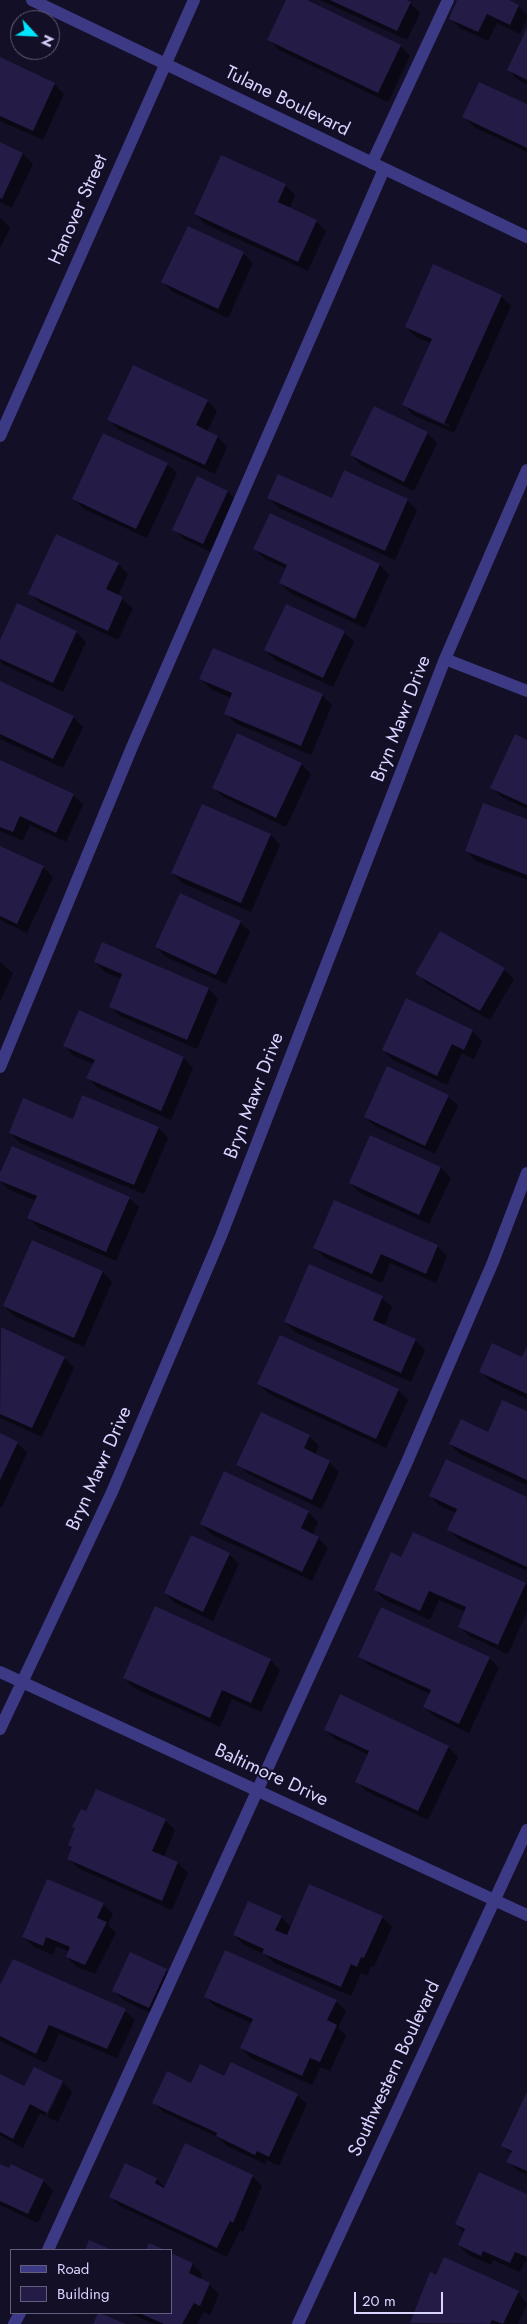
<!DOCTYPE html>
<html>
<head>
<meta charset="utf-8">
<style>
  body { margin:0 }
  #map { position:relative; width:527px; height:2324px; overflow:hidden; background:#130f26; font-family:Jost,sans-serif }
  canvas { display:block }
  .legend { position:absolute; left:10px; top:2249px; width:162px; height:65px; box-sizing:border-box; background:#130f26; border:1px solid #625e7d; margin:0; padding:6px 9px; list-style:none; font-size:15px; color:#d9d4ff }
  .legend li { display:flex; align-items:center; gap:10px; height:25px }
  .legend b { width:25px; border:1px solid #625e7d }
  .north { position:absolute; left:10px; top:10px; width:50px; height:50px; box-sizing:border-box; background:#130f26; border:1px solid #625e7d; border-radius:50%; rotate:115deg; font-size:14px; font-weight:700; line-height:20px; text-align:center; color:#d9d4ff }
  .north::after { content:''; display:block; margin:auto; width:18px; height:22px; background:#00e5ff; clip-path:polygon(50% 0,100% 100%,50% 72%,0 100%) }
  .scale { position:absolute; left:354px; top:2292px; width:89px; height:22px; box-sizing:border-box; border:2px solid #d9d4ff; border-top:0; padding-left:6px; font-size:15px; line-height:18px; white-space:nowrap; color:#d9d4ff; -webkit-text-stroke:4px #130f26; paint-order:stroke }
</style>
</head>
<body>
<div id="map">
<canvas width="527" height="2324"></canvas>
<ul class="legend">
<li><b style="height:6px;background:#3d3a85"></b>Road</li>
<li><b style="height:14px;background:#241b47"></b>Building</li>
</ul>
<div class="north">N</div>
<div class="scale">20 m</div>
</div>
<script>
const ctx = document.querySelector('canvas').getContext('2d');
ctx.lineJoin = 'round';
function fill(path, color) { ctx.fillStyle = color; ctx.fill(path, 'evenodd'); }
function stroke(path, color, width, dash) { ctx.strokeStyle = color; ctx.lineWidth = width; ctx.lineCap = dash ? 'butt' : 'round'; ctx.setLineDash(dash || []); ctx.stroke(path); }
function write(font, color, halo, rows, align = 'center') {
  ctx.font = font + ' Jost,sans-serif'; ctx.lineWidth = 4; ctx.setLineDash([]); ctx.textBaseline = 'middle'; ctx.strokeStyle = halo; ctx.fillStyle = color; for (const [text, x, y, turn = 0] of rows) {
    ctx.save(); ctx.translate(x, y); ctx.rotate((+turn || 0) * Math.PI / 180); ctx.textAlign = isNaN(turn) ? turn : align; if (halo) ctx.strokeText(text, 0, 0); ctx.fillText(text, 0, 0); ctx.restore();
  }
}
fill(new Path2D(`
  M287,0h17l96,46 10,10 -22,46 -109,-52 -10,-10z
  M320,0h83l7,3 10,10 -13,27z
  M459,0h47l12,6 9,8v5l-7,15 -23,-11 -9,18 -28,-13 -10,-10z
  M527,31v53l-9,-4 -9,-10z
  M0,59l54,25 10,10 -21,46 -43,-19z
  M527,106v46l-53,-25 -10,-10z
  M0,144l23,10 10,10 -21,44 -12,-6z
  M285,185l10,10 -6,14 27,12 10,10 -18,40 -103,-47 -10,-10z
  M0,218l10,10 -10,20z
  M243,253l10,10 -25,55 -55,-26 -10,-10z
  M501,296l10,10 -57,127 -41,-18 -9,-10 27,-62 -15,-6 -10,-10zM414,409l36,16 -1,2 -35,-15z
  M207,401l10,10 -10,21 11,5 9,10 -12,27 -97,-45 -9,-10z
  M374,407l53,26 10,10 -23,48 -53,-26 -10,-10z
  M167,464l10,9 -30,65 -63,-29 -10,-10z
  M198,478l30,14 10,10 -25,51 -29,-14 -10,-9z
  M269,498l138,2 10,10 -22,50 -116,-52z
  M271,514l109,51 9,10 -24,53 -75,-35 -10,-10 7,-14 -22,-10 -10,-10z
  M118,564l10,10 -10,22 15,12 -15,32 -78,-37 -10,-10z
  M76,632l10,10 -23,50 -59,-27 -4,-4v-18z
  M344,632l10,10 -21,45 -58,-27 -10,-10z
  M201,679l121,16 10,10 -21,50 -76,-32 -10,-10 6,-15 -20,-9z
  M0,683l73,34 10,10 -20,41 -63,-29z
  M527,741v68l-25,-12 -10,-9z
  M0,761l73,34 10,10 -17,37 -36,-17 -7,16 -23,-10z
  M301,764l10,10 -25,53 -63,-30 -10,-10z
  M202,806l69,29 9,10 -29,67 -69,-29 -10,-10z
  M527,821v59l-51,-19 -9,-10z
  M0,847l43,20 10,10 -26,56 -27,-13z
  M240,922l10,10 -24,52 -60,-27 -10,-10z
  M440,932l64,37 10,10 -24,41 -64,-37 -9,-10z
  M0,962l13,11 -13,29z
  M95,962l114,27 9,10 -21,50 -77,-33 -10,-10 12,-27 -17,-7z
  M472,1031l10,10 -8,18 -12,-6 -15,32 -54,-25 -10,-10z
  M65,1046l119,12 9,10 -22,52 -73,-32 -10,-10 6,-14 -20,-8z
  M448,1096l10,10 -23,48 -60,-28 -10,-9z
  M74,1120l84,8 10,10 -24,56 -124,-51 -10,-10z
  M371,1136l70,32 10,10 -22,46 -69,-31 -10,-10z
  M0,1176l129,22 10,9 -23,54 -77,-33 -10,-10 7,-17 -28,-12 -8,-8z
  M33,1242l70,30 9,10 -28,65 -70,-31 -10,-10z
  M437,1246l10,10 -11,27 -46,-20 -8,20 -57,-25 -10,-10z
  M382,1298l10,9 -8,19 31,14 10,10 -14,32 -116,-50 -10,-10z
  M1,1328l63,30 10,10 -32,69 -42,-19z
  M527,1349v50l-37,-18 -9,-10 41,-12z
  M259,1384l139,6 10,10 -22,48 -117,-54z
  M527,1413v72l-67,-31 -10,-10 39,-11z
  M0,1435l17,8 10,10 -25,54 -2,-1z
  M309,1436l10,10 -4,9 14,7 10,10 -17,37 -74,-35 -10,-10z
  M430,1496l97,2v73l-68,-31 -10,-10 7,-17 -16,-7z
  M308,1512l10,10 -6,13 6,3 10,10 -16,33 -101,-47 -10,-10z
  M191,1537l38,17 10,10 -26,57 -38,-18 -10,-10z
  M402,1559l123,25 2,2v26l-19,42 -39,-18 -10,-10 7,-14 -27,-12 -9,20 -45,-20 -10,-10z
  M360,1656l129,2 10,10 -30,65 -35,-17 -10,-9 6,-13 -60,-28z
  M270,1660l10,10 -19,42 -29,-13 -12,28 -86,-39 -10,-10z
  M325,1730l123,17 10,10 -30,63 -62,-29 -10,-10 13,-26 -34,-16z
  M87,1813l78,7 10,10 -11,27 14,6 10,10 -16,37 -94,-42 -9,-10 4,-9 -4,-4z
  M103,1904l10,10 -5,11 8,8 -21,41 -18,-7 -10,-10 3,-5 -14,-6 -3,9 -19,-8 -10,-10z
  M281,1917l11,11 90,-11 10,10 -18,40 -3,-1 -4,10 -6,-3 -10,23 -77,-33 -8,-8 -22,-10 -10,-10z
  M166,1970l10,10 -17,37 -36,-17 -10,-10z
  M0,1988l125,23 10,9 -18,38 -58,-24 -13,29 -46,-22z
  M205,1997l131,4 10,10 -8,17 8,8 -16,35 -9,-4 -9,18 -61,-27 -10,-10 12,-24 -38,-18z
  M34,2068l29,14 9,10 -14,30 -11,-5 16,-33h-3l-15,32 -5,-3 -17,35 -23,-13v-60l25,12z
  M225,2077l72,18 10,9 -28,62 -12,-6 -2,4 -38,-18 -9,-9 -55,-25 -10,-10 39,-18z
  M527,2095v80l-9,-4 -10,-10 3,-7 -8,-8z
  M126,2165l31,15 8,8 87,-12 10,10 -19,46 -3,-2 -13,27 -107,-51 -9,-9z
  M0,2166l9,4 3,-4 32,15 9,10 -15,32 -38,-18z
  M527,2195v67l-2,-1 -5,11 -27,-12 -2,5 -22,-10 -10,-10 6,-12 -9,-9z
  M171,2255l22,9 9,10 -2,6 9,4 10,10 -9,21 -6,-3 -7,12h-43l-24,-11h41z
  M518,2292l9,12 -9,20 -106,-1z`), '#0007');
fill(new Path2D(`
  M286,0h21l94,45 -23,48 -111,-53z
  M330,0h76l5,2 -14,29z
  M457,0h52l10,5 -9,20 -23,-11 -9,18 -29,-13z
  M527,28v52l-20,-10z
  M0,57l55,26 -22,48 -33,-15z
  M479,82l48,22v44l-65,-31z
  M0,142l23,11 -21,46 -2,-1z
  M221,155l65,29 -8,18 39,18 -19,42 -104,-48z
  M188,226l56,26 -26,57 -57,-27z
  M433,264l69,31 -58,129 -42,-19 30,-66 -27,-12z
  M133,365l75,35 -12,25 22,11 -13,29 -98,-45z
  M374,406l54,26 -24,50 -54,-27z
  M103,433l65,30 -32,66 -64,-30z
  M344,470l64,29 -23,52 -118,-53 11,-24 54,24z
  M197,476l31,15 -25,53 -31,-14z
  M270,513l110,51 -25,55 -76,-36 8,-18 -34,-16z
  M56,534l63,29 -13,26 17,8 -15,34 -80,-37z
  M17,603l60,28 -24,52 -53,-24v-19z
  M286,604l59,27 -22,47 -59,-28z
  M213,648l110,46 -22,52 -77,-32 8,-21 -33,-14z
  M0,681l74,35 -21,43 -53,-25z
  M237,733l65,30 -26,55 -64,-30z
  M515,734l12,6v65l-37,-17z
  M0,760l74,34 -18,39 -36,-17 -7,16 -13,-5z
  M483,803l44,16v56l-62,-24z
  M202,804l69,30 -30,69 -70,-30z
  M0,846l44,20 -27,58 -17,-8z
  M180,893l61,28 -25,54 -61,-28z
  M440,931l65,37 -25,43 -65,-37z
  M102,942l107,46 -22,52 -78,-33 13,-33 -28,-12z
  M406,998l67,32 -9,20 -12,-6 -15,32 -55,-26z
  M79,1010l105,47 -23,54 -75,-33 9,-18 -32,-14z
  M387,1066l62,29 -24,51 -61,-29z
  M82,1095l77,32 -25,58 -125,-52 14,-35 50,21z
  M370,1135l71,32 -22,48 -70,-32z
  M12,1146l118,51 -24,55 -79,-34 10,-22 -37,-15v-8z
  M334,1200l104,45 -12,29 -45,-20 -9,20 -59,-26z
  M32,1240l71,31 -29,67 -71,-32z
  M309,1264l74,32 -10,24 43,19 -15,34 -117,-51z
  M1,1327l64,30 -33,71 -32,-14z
  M280,1335l119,54 -23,50 -119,-55z
  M492,1343l30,14 5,-11v48l-48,-22z
  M502,1400l25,11v69l-78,-36 12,-25 27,13z
  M261,1412l49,23 -6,13 26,13 -18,39 -76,-35z
  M0,1433l18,9 -18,38z
  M446,1459l81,38v70l-80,-37 10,-21 -28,-13z
  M224,1471l85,40 -8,17 18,9 -17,35 -102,-48z
  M413,1532l113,51 -28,62 -40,-18 8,-20 -37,-16 -9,20 -46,-21 17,-38 10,5z
  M191,1535l39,18 -27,59 -39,-19z
  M155,1606l116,53 -20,44 -29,-13 -12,28 -87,-40z
  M381,1607l109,50 -31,67 -36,-17 8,-17 -73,-33z
  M340,1694l109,52 -31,65 -63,-29 14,-31 -45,-21z
  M96,1789l70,30 -14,32 26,11 -16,39 -95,-42 5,-12 -4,-2 7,-17 -3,-1 9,-18 5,2z
  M47,1879l57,24 -7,15 10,4 -22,43 -19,-8 4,-10 -24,-10 -3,9 -21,-9z
  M309,1884l74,32 -19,42 -3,-1 -4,10 -6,-3 -10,23 -79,-34 2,-4 -31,-14 15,-34 34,15 -7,14 12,5z
  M225,1950l112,50 -10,20 10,5 -17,37 -10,-4 -8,18 -62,-28 13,-29 -49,-22z
  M130,1952l37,17 -18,39 -37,-17z
  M13,1959l113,50 -19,40 -58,-24 -13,29 -36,-18v-51z
  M231,2062l67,32 -29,63 -12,-6 -2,4 -39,-19 1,-3 -65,-30 15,-32 24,12 9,-19 24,12z
  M34,2067l29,14 -16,32 -17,-9 -17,35 -13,-7v-58l24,12z
  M527,2092v79l-21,-9 6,-11 -11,-5z
  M185,2143l68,32 -20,48 -3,-2 -13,27 -108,-51 16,-34 32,15 -2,5 9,5z
  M0,2164l9,4 2,-4 33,16 -16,34 -28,-13z
  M479,2172l48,22v63l-12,-5 -5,11 -27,-12 -2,5 -23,-11 7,-16 -10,-5z
  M89,2240l23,10h-27z
  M149,2243l16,7h-19z
  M171,2253l22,10 -4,10 21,10 -10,23 -6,-3 -12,21h-18l-25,-11h32z
  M444,2257l75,34 -16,33 -11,-4 -2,4 -80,-1 20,-51 6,3z
  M98,2313h2l26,11h-33z`), '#241b47');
stroke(new Path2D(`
  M372,163l76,-163
  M0,1067l132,-320 252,-578
  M48,2250l359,-788 86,-200 34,-89
  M14,2324l6,-11`), '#3d3a85', 12);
stroke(new Path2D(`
  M32,0l495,237
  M0,436l194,-436
  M445,659l82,32
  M0,1672l527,243
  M0,1729l112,-237 109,-256 224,-577 82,-189`), '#3d3a85', 12);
stroke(new Path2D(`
  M298,2324l229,-494`), '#3d3a85', 12);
write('19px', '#d9d4ff', '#130f26', [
  ["Tulane Boulevard",287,102,26],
  ["Hanover Street",79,210,-66],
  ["Bryn Mawr Drive",402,719,-69],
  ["Bryn Mawr Drive",255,1096,-69],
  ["Bryn Mawr Drive",100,1469,-66],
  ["Baltimore Drive",271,1776,25],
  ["Southwestern Boulevard",395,2069,-65]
]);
</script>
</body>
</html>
